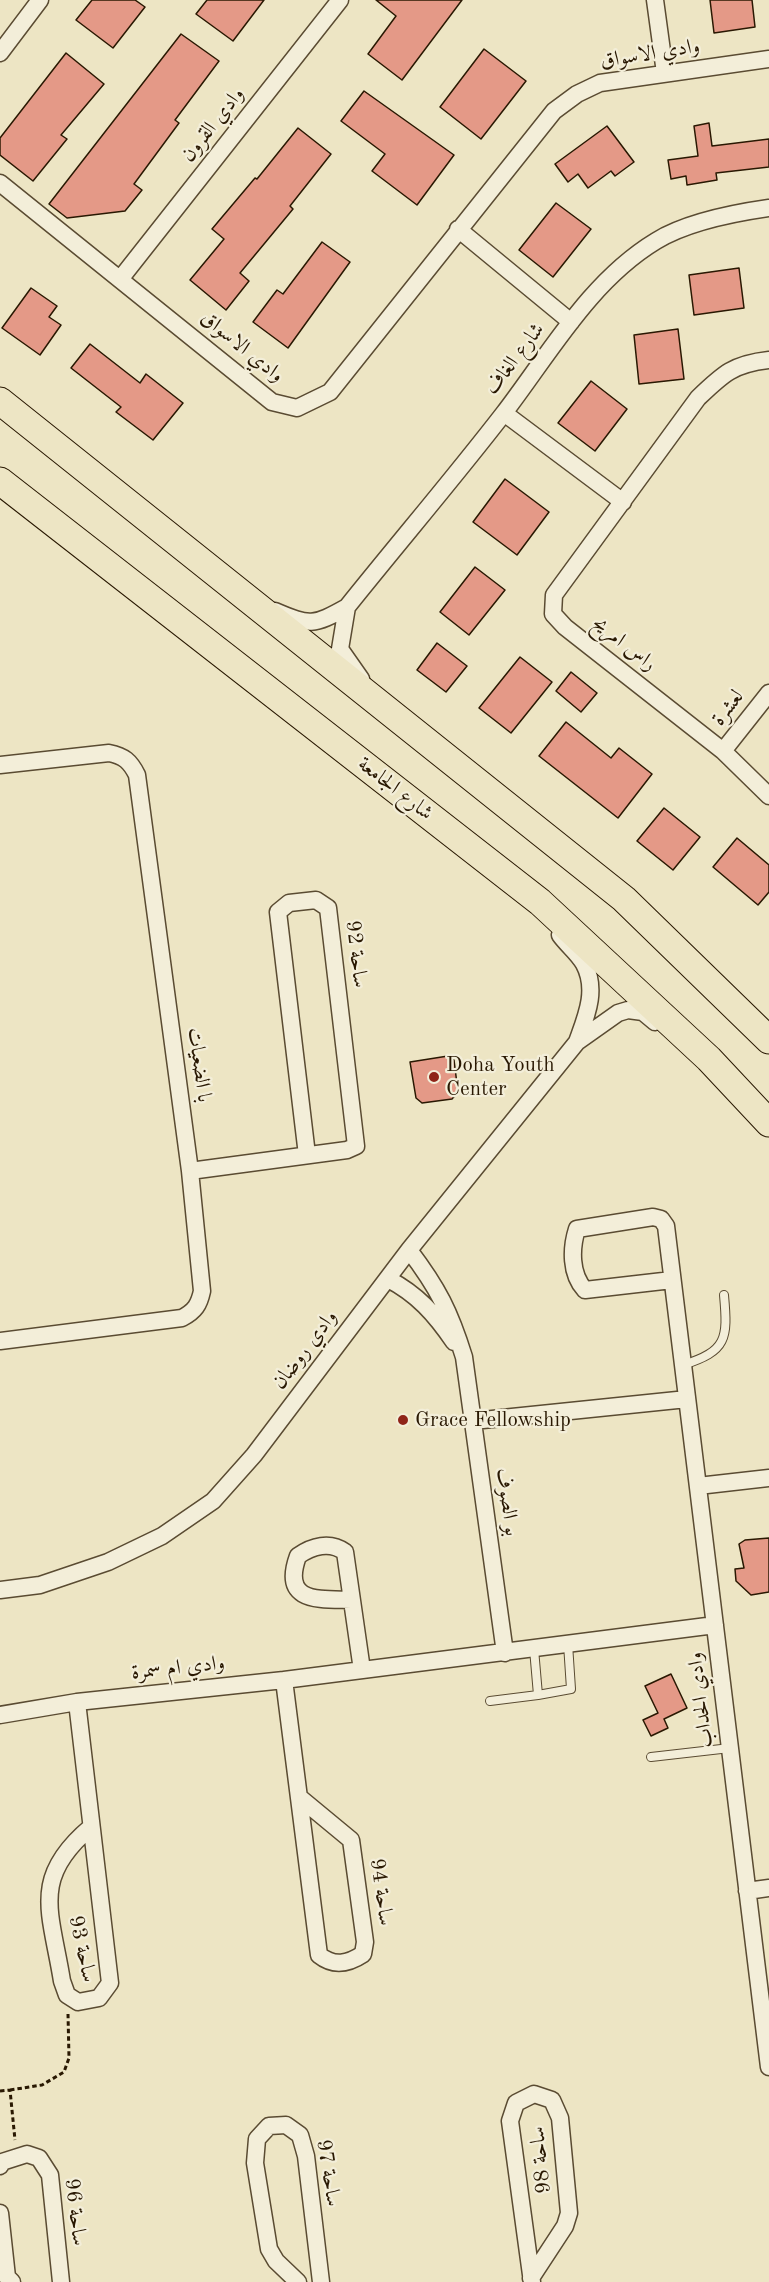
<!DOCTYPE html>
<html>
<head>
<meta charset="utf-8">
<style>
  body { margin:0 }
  canvas { display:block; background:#ede5c4 }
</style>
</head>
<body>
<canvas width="769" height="2282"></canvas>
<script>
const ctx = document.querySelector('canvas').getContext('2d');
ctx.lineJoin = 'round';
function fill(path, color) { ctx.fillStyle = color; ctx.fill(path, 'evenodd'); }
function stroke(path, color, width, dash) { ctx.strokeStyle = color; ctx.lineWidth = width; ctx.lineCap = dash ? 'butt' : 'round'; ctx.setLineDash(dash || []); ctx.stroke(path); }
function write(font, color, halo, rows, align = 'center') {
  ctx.font = font + ' "Old Standard TT",Amiri,serif'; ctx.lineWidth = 4.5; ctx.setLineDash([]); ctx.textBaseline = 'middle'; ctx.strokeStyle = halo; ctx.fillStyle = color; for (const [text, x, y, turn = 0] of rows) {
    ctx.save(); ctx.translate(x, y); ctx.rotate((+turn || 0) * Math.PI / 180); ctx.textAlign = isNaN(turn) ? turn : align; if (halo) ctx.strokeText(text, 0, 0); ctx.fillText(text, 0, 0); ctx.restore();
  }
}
const building = new Path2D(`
  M92,0h43l10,7 -32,41 -37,-28z
  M207,0h57l-31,41 -37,-27z
  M376,0h86l-60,80 -34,-26 28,-38z
  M710,0h42l3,27 -41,6z
  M181,34l38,27 -44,59 4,3 -45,61 8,6 -17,21 -58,7 -18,-14z
  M484,49l42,32 -45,58 -41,-32z
  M66,53l38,31 -43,51 6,4 -34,42 -33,-26v-17z
  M364,91l90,64 -37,50 -45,-34 13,-17 -44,-33z
  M709,123l3,23 57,-7v28l-53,6 1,7 -30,5 -1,-9 -15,3 -3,-19 30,-4 -4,-30z
  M607,126l27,36 -19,14 -4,-5 -23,17 -10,-14 -10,8 -13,-18z
  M298,128l33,26 -41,52 3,3 -53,64 9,8 -23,29 -36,-30 34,-41 -12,-10 43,-51 2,1z
  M556,203l35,26 -38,48 -34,-27z
  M322,242l28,20 -62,86 -35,-26 24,-32 6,4z
  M739,268l5,40 -50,7 -5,-40z
  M31,288l26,18 -8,11 12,8 -21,30 -38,-27z
  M678,329l6,50 -45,5 -5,-49z
  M90,344l50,39 6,-9 37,29 -30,37 -37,-28 5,-5 -50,-39z
  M591,381l36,28 -32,42 -37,-28z
  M505,479l44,33 -32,43 -44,-33z
  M475,567l30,23 -36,45 -29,-23z
  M437,643l30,23 -21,26 -29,-22z
  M520,657l32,25 -41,51 -32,-25z
  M571,672l26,21 -16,19 -25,-21z
  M566,722l45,36 8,-10 33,26 -34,44 -79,-62z
  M664,808l36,29 -27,33 -36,-29z
  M737,838l32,27v27l-11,13 -45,-38z
  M448,1056l6,4 4,32 -6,7 -30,4 -6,-5 -6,-36z
  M769,1538v54l-18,3 -15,-14 -1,-12 9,-1 -5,-24 6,-4z
  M671,1674l16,34 -23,11 4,9 -17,8 -8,-16 15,-7 -13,-27z`);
fill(building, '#e49987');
stroke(building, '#291802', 1.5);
const lane = new Path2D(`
  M683,1365c44,-14 45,-26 41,-70
  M538,1695l33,-6 -3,-45
  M490,1701l48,-6 -4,-46
  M651,1757l79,-9`);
const street = new Path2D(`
  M655,0l10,73
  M0,53l40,-53
  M0,183l272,219 25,6 33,-16 224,-281 23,-17 23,-11 169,-24
  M458,229l113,93
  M121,278l219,-278
  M769,360c-36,4 -46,14 -71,38l-144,197 -1,19 12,13 158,124 46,45
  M504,413l119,89
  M347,607l-7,42 21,30
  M275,611c35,15 38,15 72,-4 52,-65 106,-128 157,-194 46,-60 86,-132 152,-172 31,-19 78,-28 113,-33
  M723,751l46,-58
  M0,765l109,-12c15,3 21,8 28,22l53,396 12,120c-3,14 -7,20 -20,27l-182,23
  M560,935c7,10 18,18 24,29 14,26 2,53 -7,78
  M190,1171l157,-21 9,-4 -28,-238 -12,-8 -27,3 -11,9 29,243
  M409,1250c29,38 41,62 55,107l41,296
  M388,1279c29,15 47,35 66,63
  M672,1280l-87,10c-15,-16 -14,-42 -8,-61l76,-12 8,2 5,7c34,280 69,561 103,841
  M473,1421l214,-22
  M698,1486l71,-8
  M0,1590l40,-5 68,-23 54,-26 51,-35 41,-46 155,-205 168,-208 41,-29 10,-3 15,2 12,10
  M351,1600c-33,-1 -70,3 -53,-44 14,-10 32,-15 47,-4l17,118
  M284,1680l35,275c15,12 29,9 44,-1l2,-12 -14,-102 -52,-43
  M77,1702l33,281 -11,15 -21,4 -11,-7 -5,-14c-11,-69 -32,-103 29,-154
  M0,1715l77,-13 207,-22 431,-55
  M747,1891l22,-3
  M0,2166l2,-4 25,-8 12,4 11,17 11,107
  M0,2213l7,64 5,5
  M531,2278l34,-52 4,-13 -9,-95 -8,-18 -18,-6 -18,9 -6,18 22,161
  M298,2282l-22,-21 -7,-12 -14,-86 2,-24 12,-13 17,-1 14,10 6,21 15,126`);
const primary = new Path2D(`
  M0,401l624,498 145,141
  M0,481l540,421 169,157 60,64`);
stroke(lane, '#5a4b32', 10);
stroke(street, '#5a4b32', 19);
stroke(primary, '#291802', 29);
stroke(new Path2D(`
  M10,2090l32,-5 22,-13 5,-14 -1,-44
  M0,2091l10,-1 5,50`), '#291802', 3, [4.5, 3]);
stroke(lane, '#f3eed9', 8);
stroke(street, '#f3eed9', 16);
stroke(primary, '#ede5c4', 27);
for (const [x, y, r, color] of [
  [434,1077,6,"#8f2418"],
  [403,1420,6,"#8f2418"]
]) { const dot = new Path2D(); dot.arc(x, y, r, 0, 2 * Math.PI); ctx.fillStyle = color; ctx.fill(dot); stroke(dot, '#f3eed9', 2); }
write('21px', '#291802', '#f3eed9', [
  ["وادي الاسواق",650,54,-9],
  ["وادي القرون",213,125,-52],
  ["وادي الاسواق",242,347,39],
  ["شارع الغاف",515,359,-53],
  ["راس امريح",624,644,38],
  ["لعشرة",728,708,-52],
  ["شارع الجامعة",395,789,38],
  ["ساحة 92",356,954,83],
  ["با الضعيات",199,1065,82],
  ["وادي روضان",305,1350,-53],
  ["بو الصوف",507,1502,82],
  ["وادي ام سمرة",178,1668,-6],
  ["وادي الحداب",701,1700,-97],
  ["ساحة 94",381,1892,82],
  ["ساحة 93",82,1949,78],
  ["ساحة 98",541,2160,-96],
  ["ساحة 97",328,2173,81],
  ["ساحة 96",75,2212,83]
]);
write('21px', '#291802', '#f3eed9', [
  ["Doha Youth",446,1065],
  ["Center",446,1089],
  ["Grace Fellowship",415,1420]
], 'left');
</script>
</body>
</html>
